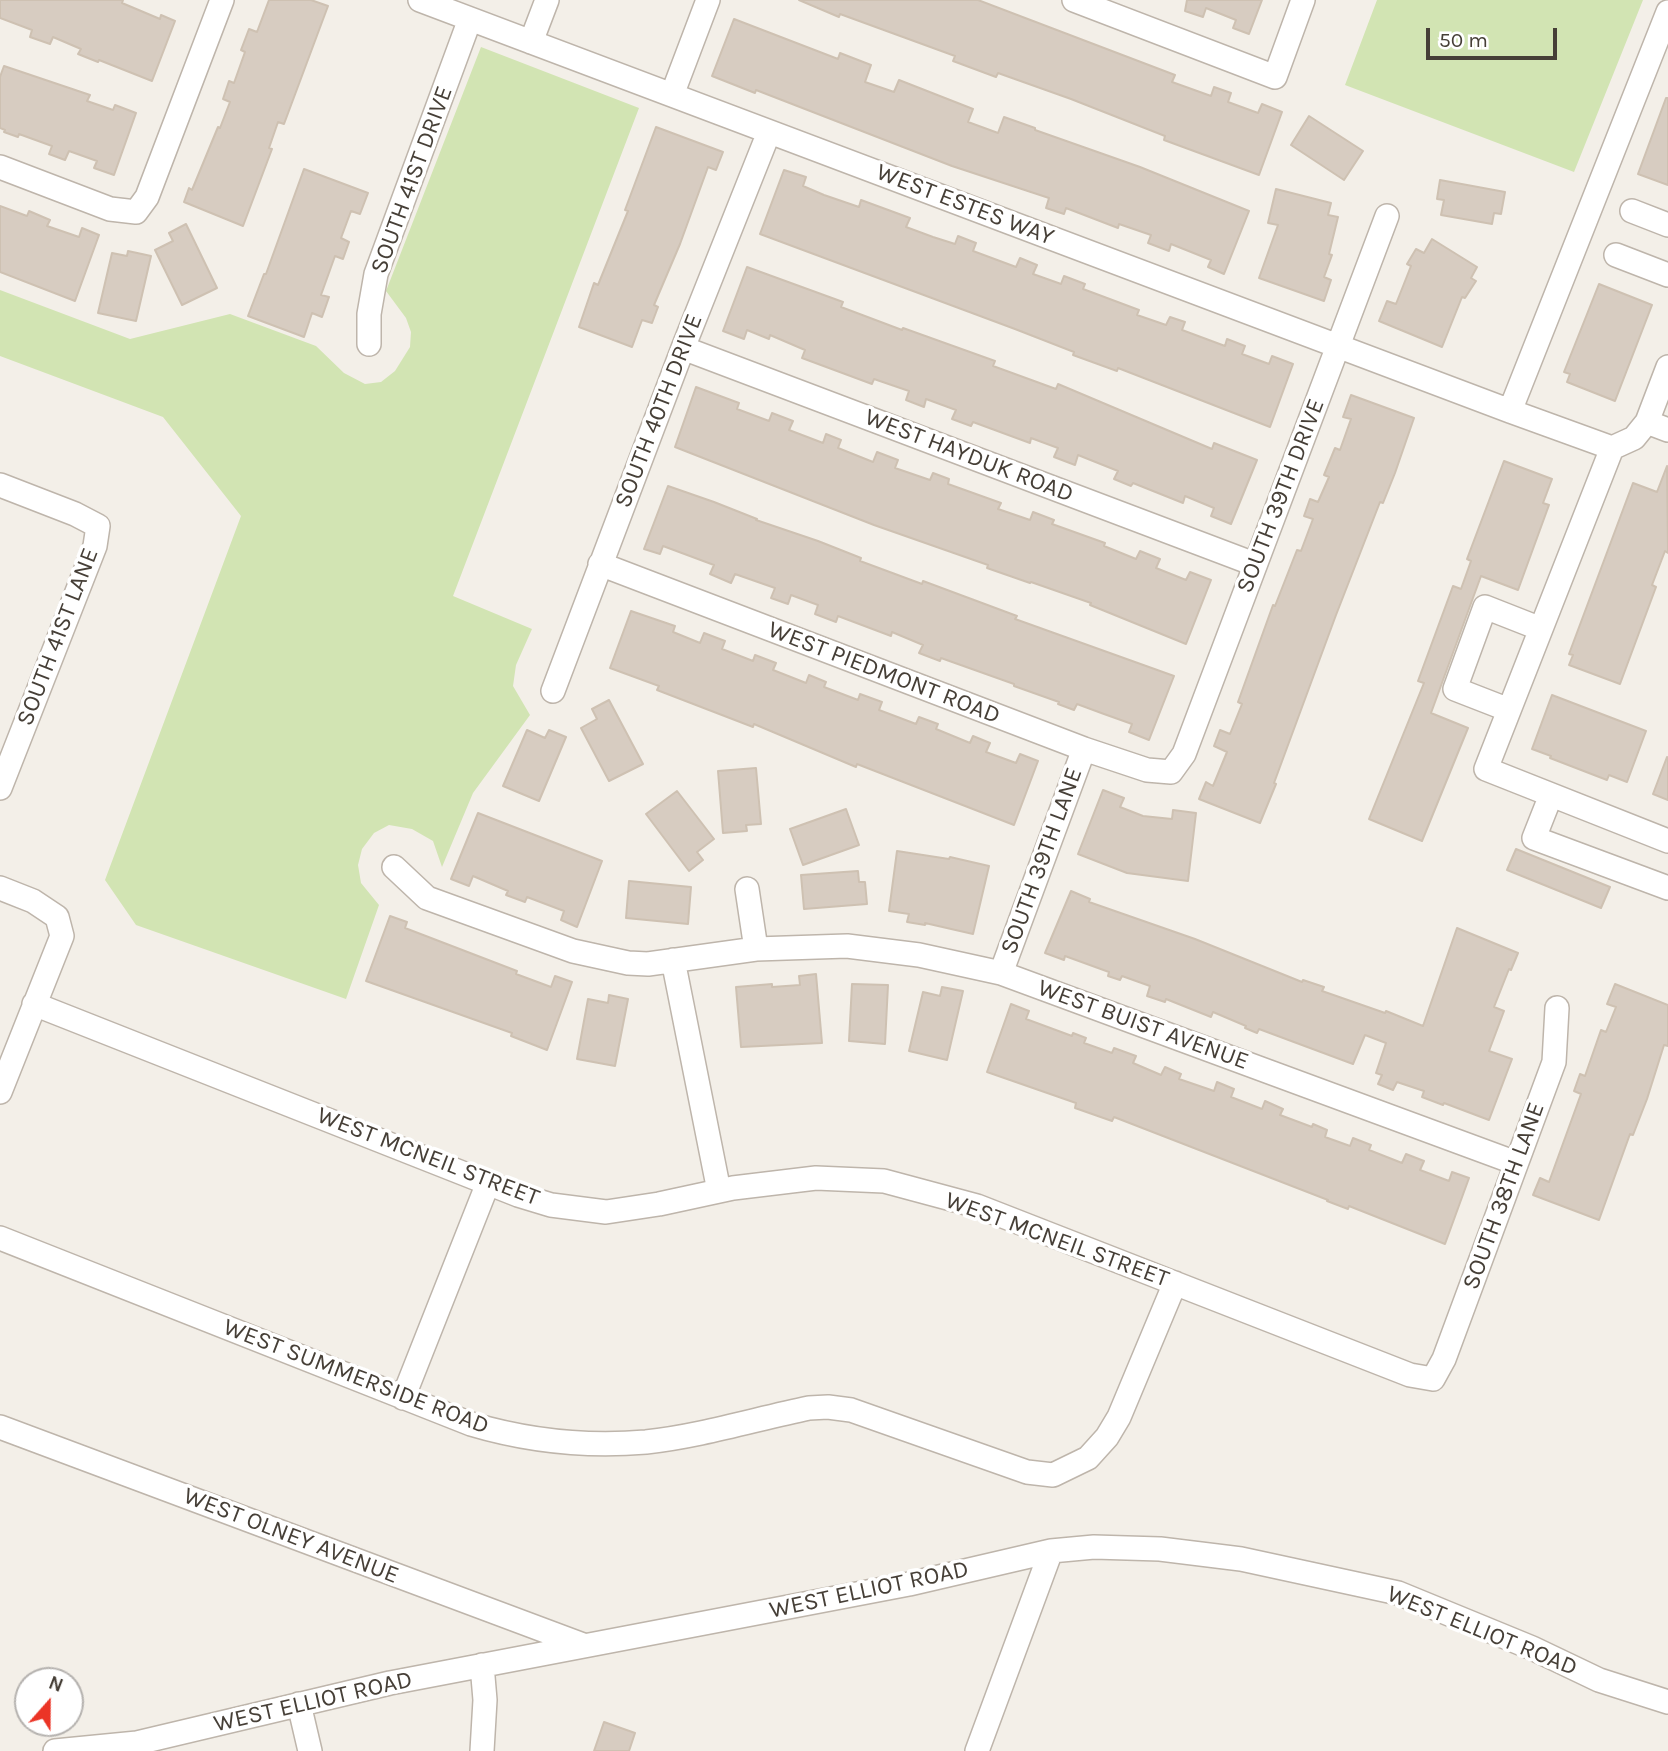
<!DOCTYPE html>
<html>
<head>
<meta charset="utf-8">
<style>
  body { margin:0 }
  #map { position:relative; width:1668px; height:1751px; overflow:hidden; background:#f3efe8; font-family:Karla,sans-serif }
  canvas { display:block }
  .north { position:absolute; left:14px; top:1667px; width:70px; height:70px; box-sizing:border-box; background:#fff; border:2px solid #b5b2af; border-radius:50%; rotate:21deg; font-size:19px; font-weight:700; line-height:28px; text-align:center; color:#463f37 }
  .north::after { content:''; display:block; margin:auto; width:24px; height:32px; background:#eb3426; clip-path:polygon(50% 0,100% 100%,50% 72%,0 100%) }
  .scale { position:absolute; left:1426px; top:28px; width:131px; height:32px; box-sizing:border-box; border:4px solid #463f37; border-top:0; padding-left:9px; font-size:21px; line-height:24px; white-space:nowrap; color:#463f37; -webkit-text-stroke:5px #fff; paint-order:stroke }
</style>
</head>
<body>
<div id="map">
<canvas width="1668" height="1751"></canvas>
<div class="north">N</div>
<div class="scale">50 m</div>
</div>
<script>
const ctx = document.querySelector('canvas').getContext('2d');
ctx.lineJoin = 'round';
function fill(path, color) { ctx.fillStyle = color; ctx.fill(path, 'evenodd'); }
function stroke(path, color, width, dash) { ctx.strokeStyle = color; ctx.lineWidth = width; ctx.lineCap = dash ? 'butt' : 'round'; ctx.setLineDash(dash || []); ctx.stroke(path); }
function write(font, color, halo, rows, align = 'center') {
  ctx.font = font + ' Karla,sans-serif'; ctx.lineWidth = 7; ctx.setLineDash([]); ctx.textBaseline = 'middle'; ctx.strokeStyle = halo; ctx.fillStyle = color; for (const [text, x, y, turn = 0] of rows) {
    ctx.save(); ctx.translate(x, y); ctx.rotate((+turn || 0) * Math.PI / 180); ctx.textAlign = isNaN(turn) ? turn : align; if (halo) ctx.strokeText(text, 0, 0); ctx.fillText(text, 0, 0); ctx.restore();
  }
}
fill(new Path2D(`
  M1377,0h266l-69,172 -229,-87z
  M481,47l158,61 -186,488 79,33 -16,36 -3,21 17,29 -57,78 -31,74 -9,-26 -21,-12 -23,-4 -15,8 -12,16 -4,16 3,18 18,22 -33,94 -210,-74 -31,-45 136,-364 -78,-99 -163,-61v-66l130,49 100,-25 86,32 28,27 21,11 16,-2 14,-11 15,-24 1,-15 -5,-14 -20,-27z`), '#d2e4b3');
const building = new Path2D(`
  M0,0h123l-1,3 38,16 1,-4 14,6 -23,60 -53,-21 -1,2 -20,-8 3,-5 -28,-12 -3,7 -20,-7 2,-7 -32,-12z
  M269,0h42l17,6 -44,118 -6,-2 -9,26 3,1 -29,77 -59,-24 5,-14 3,2 26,-63 2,1 10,-26 -7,-3 6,-18 5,2 11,-31 -4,-2 8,-21 8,3z
  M799,0h179l197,75 -3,7 39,14 3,-9 17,6 -3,9 30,11 4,-9 20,8 -23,63 -95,-35 1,-4 -94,-37 -73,-26 -2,4 -43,-16 2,-5 -115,-42 -1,3z
  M1187,0h75l-13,34 -16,-6 3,-8 -30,-12 -3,9 -18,-6z
  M734,19l104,40 2,-6 31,12 -6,17 29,10 5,-12 74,29 -5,13 30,11 6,-16 31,11v2l105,37 109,44 -25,63 -16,-7 3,-7 -40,-16 -2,7 -21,-8 3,-8 -32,-11 -1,4 -52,-20 -2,6 -18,-6 3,-10 -97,-32 -196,-76 -1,3 -43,-17z
  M4,66l86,29 -3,6 26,9 2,-5 21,8 -22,62 -20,-7 3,-7 -28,-10 -4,9 -16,-6 3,-8 -33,-12 -1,3 -14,-5 1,-2 -5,-2v-51z
  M1666,98h2v87l-30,-11z
  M1309,116l54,35 -19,29 -53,-35z
  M656,127l67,25 -7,18 -8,-3 -28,77 -26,61 4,2 -6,16 -10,-3 -10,27 -53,-20 15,-44 4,2 30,-74 -3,-1z
  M304,169l64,24 -8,21 -9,-3 -10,27 8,4 -6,17 -8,-3 -14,39 8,2 -7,20 -10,-4 -8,24 -56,-21 16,-42h2z
  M784,170l22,7 -3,9 21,9 35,12 2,-7 49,18 -4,9 27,10 22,7 3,-8 18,7 -3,8 43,16 4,-9 17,7 -4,9 28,10 3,-8 21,8 -2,5 56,21 -2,5 29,10 4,-8 15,5 -3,8 43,16 2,-7 18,7 -3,8 27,10 3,-8 21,8 -23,63 -152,-59 -1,3 -44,-16 1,-3 -59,-23 -255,-95z
  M1440,180l65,12 -4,22 -7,-1 -2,11 -51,-9 3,-15 -7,-1z
  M1276,189l55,14 -3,12 10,2 -9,37 3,1 -8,22 7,3 -7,21 -65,-23 19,-53 -10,-2z
  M0,206l27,10 2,-5 21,9 -3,6 32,11 3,-9 17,7 -24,66 -75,-29z
  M186,224l31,64 -35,17 -27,-55 18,-9 -4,-8z
  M1432,239l45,28 -6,11 5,3 -11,17 -3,-1 -20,50 -63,-26 8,-20 9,3 15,-38 -4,-2 9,-15 8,4z
  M128,251l23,5 -15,65 -38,-8 14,-60 15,3z
  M747,267l96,35 -2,5 61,23 1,-2 92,33 -2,5 63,23 2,-5 154,65 2,-6 43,17 -26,64 -20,-8 3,-8 -29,-12 -2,7 -50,-20 -2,3 -17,-7 4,-8 -40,-16 -3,10 -21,-8 4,-9 -27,-10 -1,5 -57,-21 -2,4 -19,-7 4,-9 -30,-11 -2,8 -18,-7 3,-9 -35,-12 -2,5 -70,-26 3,-8 -35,-15 -1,4 -22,-9 -3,9 -21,-8z
  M1599,284l53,21 -37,96 -48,-19 3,-8 -6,-2z
  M696,387l43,16 -2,6 32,12 3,-8 21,8 -4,9 34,13 3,-9 15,6 -3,8 35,14 4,-10 21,8 -3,8 35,12 3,-7 16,6 -1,5 53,19 -3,6 32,11 3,-8 21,8 -2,4 53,19 -1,3 32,13 4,-8 20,8 -4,9 30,12 4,-8 21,8 -25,64 -96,-39 1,-2 -60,-21 -1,1 -43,-15 1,-3 -114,-40 -199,-78z
  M1351,395l63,23 -19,55 -12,30 -3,-1 -44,113 -62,168 2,1 -16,39 -61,-24 7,-17 7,4 14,-34 -13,-6 6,-16 10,4 12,-30 -4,-2 35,-97 2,1 22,-56 4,1 12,-32 -9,-3 6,-17 8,3 11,-25 -5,-2 11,-27 5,2 11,-31 -8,-2z
  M1504,461l48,18 -9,24 6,2 -31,85 -37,-14 -50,137 37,15 -46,113 -53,-22 55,-136 -6,-2 35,-95 8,3 10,-28 -4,-2z
  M1667,466l1,87 -3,-2 -13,34 4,2 -36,97 -51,-19 4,-10 -4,-1 64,-171 24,9z
  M668,486l46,16 43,17 -1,1 62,21 43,17 -1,3 62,23 1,-3 94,35 -2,3 159,57 -25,64 -20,-8 3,-8 -28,-10 -27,-10 -3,6 -16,-6 1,-2 -45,-16v-2l-73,-26 -1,3 -21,-8 4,-8 -31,-13 -1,4 -53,-20 -2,6 -21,-8 3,-9 -27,-10 -3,9 -17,-6 4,-10 -40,-14 -4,9 -21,-9 4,-9 -51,-19 -3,8 -16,-5z
  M631,611l44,15 -2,6 27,11 4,-10 21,8 -3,8 31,12 2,-6 21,8 -3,7 33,13 3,-8 17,7 -2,5 34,13 2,-6 22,8 -3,8 37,14 3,-7 19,7 -2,5 34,14 3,-7 17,7 -4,9 30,11 4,-9 18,7 -24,64 -157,-61 -1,3 -102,-43 -1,3 -96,-37 2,-4 -49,-18z
  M1552,695l94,36 -19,51 -18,-7 -2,5 -57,-22 1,-2 -19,-7z
  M609,700l34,64 -34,17 -28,-53 16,-9 -5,-10z
  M527,730l18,8 4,-8 17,7 -27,64 -36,-15z
  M1667,757l1,1v42l-15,-6z
  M756,768l5,56 -15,1 1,6 -24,2 -5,-62z
  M1103,790l21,8 -4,9 23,9 29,3 1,-9 23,3 -8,68 -61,-8 -49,-19z
  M677,791l37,48 -17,13 6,8 -14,11 -43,-57z
  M846,809l13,36 -56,20 -13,-36z
  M478,813l124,48 -25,66 -16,-7 3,-9 -37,-14 -2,5 -19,-7 2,-4 -35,-15 -4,10 -18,-7z
  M1516,849l94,38 -9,21 -94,-38z
  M897,851l52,8 1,-2 39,9 -16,68 -48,-11v2l-18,-3 2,-8 -20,-3z
  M858,871l1,11h6l2,22 -63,5 -3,-34z
  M629,881l62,6 -3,37 -62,-6z
  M1071,891l19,8 -1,3 106,37 107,43 1,-2 21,7 -2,4 63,22 1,-2 37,15 34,-98 61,25 -7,17 -2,-1 -15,38 10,4 -15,40 23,8 -23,61 -45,-17 -1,2 -21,-8 2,-6 -27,-9 -4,8 -15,-6 4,-9 -6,-2 10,-30 -21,-8 -12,29 -94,-35 -2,4 -12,-5 1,-2 -33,-14 -2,5 -45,-18 -1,3 -18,-6 3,-10 -28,-10 -2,4 -12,-4 1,-4 -44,-16 -1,4 -19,-7z
  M390,916l17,6 -2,6 112,43 -1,3 35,13 4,-11 17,6 -25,68 -36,-14 1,-3 -146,-52z
  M816,974l6,69 -81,4 -5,-60 36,-3v3l28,-2 -1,-9z
  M852,984l36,1 -3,59 -36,-3z
  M1615,984l53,21v41l-4,-1 -17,54 -14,36 -3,-1 -31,86 -66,-25 7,-17 9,4 32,-88 -7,-3 6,-17 5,2 16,-46 5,2 10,-25 -9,-3z
  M942,987l21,4 -16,69 -38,-9 14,-59 17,4z
  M609,995l19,4 -13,67 -38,-7 11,-60 20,4z
  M1011,1004l18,7 -3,8 46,17 1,-3 13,5 -2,5 28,10 2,-5 22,8 -3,7 28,12 4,-8 16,7 -2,5 35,12 3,-9 17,7 -3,8 31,12 3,-8 18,8 -3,6 32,12 1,-3 14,6 -2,7 25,9 3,-8 18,7 -2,5 33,13 4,-9 18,7 -4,9 29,11 3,-9 17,6 -24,66 -96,-38 -1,3 -21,-8 1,-1 -214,-83 -2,4 -37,-13 1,-5 -89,-31z
  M604,1722l31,11 -6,18h-35z`);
fill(building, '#d7ccc1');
stroke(building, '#cec1b2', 2);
const minor = new Path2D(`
  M420,0l1090,411 102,37
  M1074,0l201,77 28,-77
  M531,42l16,-42
  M672,95l36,-95
  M0,167l110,42 26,3 11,-15 75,-197
  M1632,211l36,14
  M1616,255l52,20
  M369,344v-30l7,-40 94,-255
  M683,348l571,216
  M1668,367l-21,55 -13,16 -22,10 -126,321 182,72
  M1510,411l158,-399
  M1647,422l21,8
  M0,485l75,29 23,12 -3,20 -95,242
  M600,564l484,185 63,21 24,2 13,-18 203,-538
  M553,691l130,-343 86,-216
  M1509,710l-54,-21 30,-82 56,22
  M1551,795l-17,43 134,50
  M394,867l33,31 146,53 55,12 20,1 108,-15 91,-3 72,9 82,18 515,190
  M0,888l33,13 24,16 5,19 -62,156
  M747,889l9,60
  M673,960l46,231
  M1001,973l83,-224
  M34,1004l484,191 33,10 55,7 53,-8 74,-16 83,-10 68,3 93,25 433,169 23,4 11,-20 110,-297 3,-54
  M0,1238l471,186c57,17 116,23 175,18 55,-6 110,-23 163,-34l19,-1 23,3 176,62 26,3 35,-17 19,-21 12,-20 56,-134
  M403,1398l85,-215
  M0,1427l583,218
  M482,1665l3,35 -3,51
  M299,1704l11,47
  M55,1751l82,-8 253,-60 519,-99 142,-33 43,-4 66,2 81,10 157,34 134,55 67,32 69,22
  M977,1751l74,-200`);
stroke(minor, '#beb5ab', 26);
stroke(minor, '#fff', 23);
write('24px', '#463f37', '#fff', [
  ["SOUTH 41ST DRIVE",412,180,-70],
  ["WEST ESTES WAY",965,205,21],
  ["SOUTH 40TH DRIVE",659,411,-69],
  ["WEST HAYDUK ROAD",969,456,21],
  ["SOUTH 39TH DRIVE",1281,496,-69],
  ["SOUTH 41ST LANE",58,637,-69],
  ["WEST PIEDMONT ROAD",884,673,21],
  ["SOUTH 39TH LANE",1042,861,-70],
  ["WEST BUIST AVENUE",1143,1025,20],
  ["WEST MCNEIL STREET",428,1157,21],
  ["SOUTH 38TH LANE",1504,1196,-70],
  ["WEST MCNEIL STREET",1057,1240,20],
  ["WEST SUMMERSIDE ROAD",356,1377,21],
  ["WEST OLNEY AVENUE",291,1536,21],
  ["WEST ELLIOT ROAD",869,1590,-12],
  ["WEST ELLIOT ROAD",1482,1631,22],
  ["WEST ELLIOT ROAD",313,1702,-13]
]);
</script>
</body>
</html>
